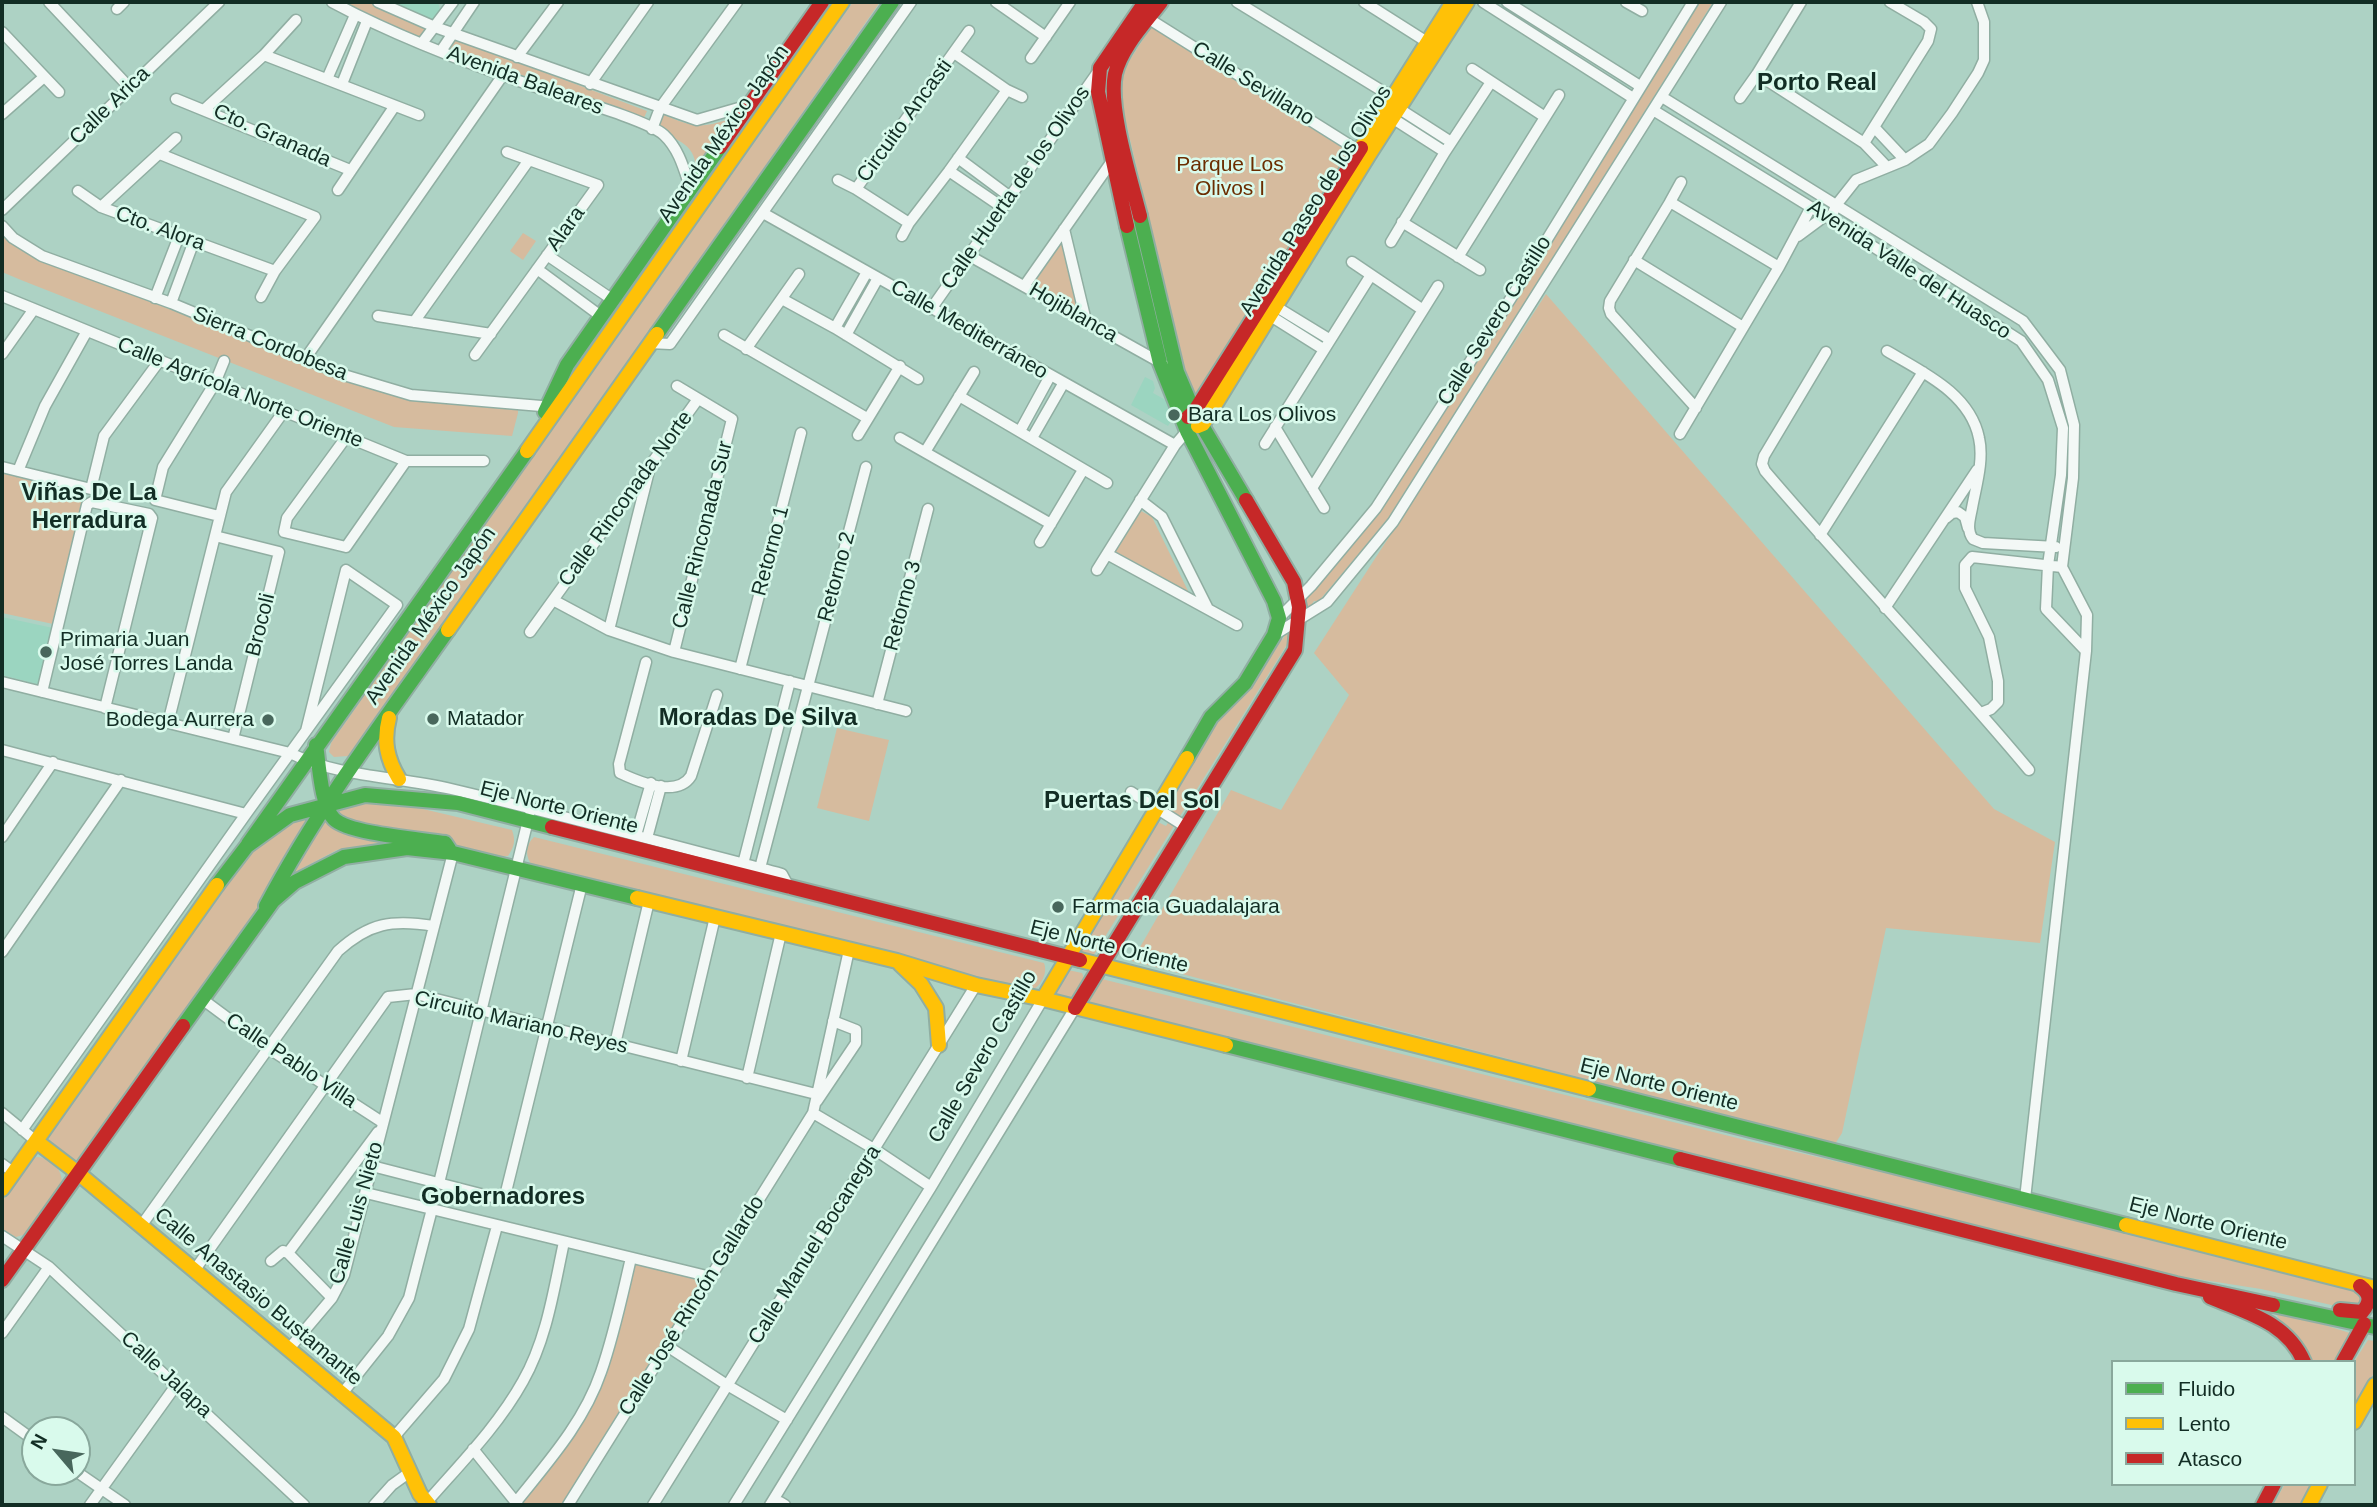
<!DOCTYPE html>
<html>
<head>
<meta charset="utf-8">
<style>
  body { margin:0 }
  #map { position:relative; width:2377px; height:1507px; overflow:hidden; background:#add2c4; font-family:Arial,sans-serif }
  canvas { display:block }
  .frame { position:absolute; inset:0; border:4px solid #122d24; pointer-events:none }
  .legend { position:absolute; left:2111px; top:1360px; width:245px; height:126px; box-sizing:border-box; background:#d9faec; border:2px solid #89a89c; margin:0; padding:9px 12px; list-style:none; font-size:21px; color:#122d24 }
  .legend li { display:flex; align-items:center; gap:14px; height:35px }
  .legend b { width:35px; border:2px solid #89a89c }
  .north { position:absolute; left:21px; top:1416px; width:70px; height:70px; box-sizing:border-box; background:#d9faec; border:2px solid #89a89c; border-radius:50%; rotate:299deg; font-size:19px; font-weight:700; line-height:28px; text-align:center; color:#122d24 }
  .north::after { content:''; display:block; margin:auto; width:24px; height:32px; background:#48675c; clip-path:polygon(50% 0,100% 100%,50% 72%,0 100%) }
</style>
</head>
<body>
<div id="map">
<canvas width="2377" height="1507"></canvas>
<div class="frame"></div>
<ul class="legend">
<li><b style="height:9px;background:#4caf50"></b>Fluido</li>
<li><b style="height:9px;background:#ffc107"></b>Lento</li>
<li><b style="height:9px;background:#c62828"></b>Atasco</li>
</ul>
<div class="north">N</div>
</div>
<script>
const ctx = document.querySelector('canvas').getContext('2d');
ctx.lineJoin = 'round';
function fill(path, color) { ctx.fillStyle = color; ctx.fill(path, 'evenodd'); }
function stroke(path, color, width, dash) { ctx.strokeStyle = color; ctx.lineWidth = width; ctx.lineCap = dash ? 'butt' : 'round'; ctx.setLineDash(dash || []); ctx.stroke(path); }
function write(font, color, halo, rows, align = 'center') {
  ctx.font = font + ' Arial,sans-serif'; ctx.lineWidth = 5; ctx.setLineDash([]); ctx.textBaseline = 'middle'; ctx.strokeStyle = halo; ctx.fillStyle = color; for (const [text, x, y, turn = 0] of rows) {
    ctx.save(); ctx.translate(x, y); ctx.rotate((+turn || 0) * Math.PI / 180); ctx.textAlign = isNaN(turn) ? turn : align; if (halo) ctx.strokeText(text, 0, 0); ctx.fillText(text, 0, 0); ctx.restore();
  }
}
fill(new Path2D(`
  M387,2h51l2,8 -6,9h-7z
  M1145,377l8,4 2,7 -2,5 18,10 5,10 -8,13 -37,-21z
  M2,617l51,11 -13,57 -38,-10z`), '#9bd5c0');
fill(new Path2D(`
  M337,2h37l56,25 -9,13z
  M853,2h27l-280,400 -252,354 -14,1 -5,-5 2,-9z
  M1695,2h18l-321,513 -74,87 -4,-1 -221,355 -18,-5 81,-130 10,5 8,-13 -10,-6 52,-85 30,-33 31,-50 5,1 26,-42 -2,-2 76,-91z
  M1153,24l198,125 -156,249 -12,-31 -64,-275 5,-23z
  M451,37l196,74 -4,9 -197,-73z
  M662,114c33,14 39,15 73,3l-40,56c4,-28 -18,-33 -39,-43z
  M2,232l51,31 268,106 62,20 135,17v7l-6,23 -118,-9 -373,-147 -19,-8z
  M523,233l13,8 -13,19 -13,-9z
  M1063,237l17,76 -49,-29z
  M1546,294l448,515 61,33 -15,101 -154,-15 -44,205 -7,11 -703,-183 99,-171 50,20 68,-115 -35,-42z
  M2,471l83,22 -32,131 -51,-11z
  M1141,511l11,6 37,76 -75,-41z
  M837,728l52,12 -20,81 -52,-13z
  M376,802l47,7 89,21c4,11 2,17 -4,26l-12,1 -94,-18 -65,11 -36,19 -40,34 -177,251 -5,5 -9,1 -19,-14 -2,-9 3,-6c41,-57 83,-115 123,-173 24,-34 57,-88 87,-115 31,-27 74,-38 114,-41z
  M534,837l510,126c4,10 -3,23 -12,27l-499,-124c-8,-8 -8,-21 1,-29z
  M1068,970l14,3c5,11 -2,21 -11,27l-13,-3 -5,-3z
  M1102,979l651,163 184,43 240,62 184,43 3,15 -15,4 -88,-20 -83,-13 -1087,-271 -2,-11z
  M37,1157c15,1 25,12 25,26l-36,51 -10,3 -14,-8v-27l29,-42z
  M633,1264l72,16 -144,225h-37l-2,-2 44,-55 24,-41z
  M2280,1311l70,22 -15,29h-27l-15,-29 -14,-14 -4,-7z
  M2368,1340l7,1v30l-21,37v-46z
  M2285,1484h27l-12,21h-27z`), '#d6bb9e');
const street = new Path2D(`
  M49,2l80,85
  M332,2c65,35 137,62 207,86 26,9 109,32 125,47 15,14 20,34 26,52
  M378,2l57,25 262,93 52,-15
  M996,2l50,35
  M1237,2l155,95
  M1364,2l63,40
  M1483,2l150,96
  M1507,2l133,84
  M1626,2l16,9
  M117,9l7,-7
  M1146,17l218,137
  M2,32l57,60
  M422,43l31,-41
  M441,51l33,-49
  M954,53l53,37 15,7
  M264,55l155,60
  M517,57l41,-55
  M1031,58l39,-56
  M1472,69l73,48
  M1757,74l107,69 22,23
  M327,79l28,-64
  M342,84l25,-63
  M590,84l58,-82
  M1662,97l361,224 37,49 14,55 -1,53 -11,89 25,48 -1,36 -61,548
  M1740,98l17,-24 44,-72
  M176,99l174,71
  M1398,108l53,34
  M205,109l59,-54 32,-35
  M1653,110l177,109 191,122 27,39 15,48 -2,47 -13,90 -2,44 40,42
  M2,114l42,-37
  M1392,118l53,34
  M1874,127l31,33
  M652,129l8,-21 77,-106
  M1864,143l64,-102 3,-12 -7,-7 -34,-20
  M160,154l155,63 -40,54 -14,26
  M958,158l51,38
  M949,171l53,36
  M838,180l18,9 53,34
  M856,189l113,-158
  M338,190l56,-83
  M78,191l23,16 174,64
  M1670,202l11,-20
  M101,207l75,-69
  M2,210l217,-208
  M763,213l412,232
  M1830,219l7,-15 19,-24 49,-20 24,-16 23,-31 26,-40 6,-13v-38l-7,-20
  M1402,222l78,48
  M2,226l11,12 29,18 129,47 173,72 67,20 142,12
  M1064,229l22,92
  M902,236l7,-13 40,-52 58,-81
  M1798,236l27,-20
  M1391,242l54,-90 46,-70
  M547,255l66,45
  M968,255l195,109
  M1458,257l101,-162
  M1634,260l109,67
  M1352,262l71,48
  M537,269l65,48
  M1025,285l87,-124
  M2,296l404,165h78
  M155,298l24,-62
  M782,299l53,29 83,51
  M171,303l23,-62
  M1275,306l54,33
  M931,309l169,-240
  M1269,315l54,34
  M378,316l113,18
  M414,322l115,-162
  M835,328l32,-56
  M724,335l143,83
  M846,335l32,-57
  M649,343l21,1 241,-342
  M746,349l53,-75
  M1887,351c35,21 83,42 92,87 5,22 -3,48 -7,70 -2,11 -6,22 1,31l10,4 73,4
  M1826,352l-62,104 -2,8 3,7c86,101 179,197 264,299
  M2,354l32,-45
  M475,355l123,-170 -91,-33
  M305,359l198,-284
  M959,396l148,87
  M1696,408l-85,-94 -2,-6 1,-7 60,-99 109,65
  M1275,427l49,81
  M1020,431l30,-55
  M1680,434l99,-167 32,-60
  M858,435l42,-69
  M347,436l-60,82 -3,14 62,15 60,-86
  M900,438l151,86
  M1032,438l31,-54
  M1265,444l106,-169
  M925,452l49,-80
  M2,467l89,22 13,-53 56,-76
  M18,471l27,-65 42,-75
  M1312,488l126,-202
  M1140,500l22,17 46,92
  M219,516l-64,-16 8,-33 52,-84 9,-22
  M1946,518l6,-5 6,-1 7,5 3,11
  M1820,535l103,-163
  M215,536l64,16 -46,187
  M1040,542l43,-72
  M1107,554l130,71
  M1097,570l78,-125 12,-14
  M553,600l56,30 65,22 232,59
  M1885,608l92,-138
  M1279,618l32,-32 65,-78 135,-210 182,-296
  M609,630l40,-159
  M530,632l168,-233
  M1274,635l53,-33 66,-80 328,-520
  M674,652l58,-233 -55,-33
  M646,662l-27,102 1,9c19,9 57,25 71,3l26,-81
  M740,669l61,-236
  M2,682l288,71c50,25 107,23 161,36 110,26 221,56 331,85l8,15
  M42,692l45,-187 5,-3 57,12 3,4 -47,190
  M877,704l51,-195
  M1981,713l10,-4 7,-7v-21l-9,-44 -24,-49v-23l7,-8 90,10
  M168,723l58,-231 58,-81
  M2,750l244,64
  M1131,792l55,35
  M636,835l15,-52
  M2,837l51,-75
  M647,838l14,-52
  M743,864l47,-183
  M760,868l106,-401
  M2,952l119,-172
  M202,999l66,49 114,74
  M615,1044l34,-143
  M681,1061l34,-144
  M747,1078l34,-145
  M817,1101l39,-58v-13l-23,-9
  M2,1113l34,28
  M813,1113l61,36 57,38
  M22,1130l224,-316 151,-209 -51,-35 -40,161
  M2,1164l11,8
  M372,1166l132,34 78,-316
  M439,1183l90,-367
  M366,1193l345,84
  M141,1226l197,-275c31,-28 54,-32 96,-25
  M2,1236l47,31 255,238
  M271,1261l12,-10 5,2
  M194,1271l194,-274 28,-3 400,100
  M332,1298l-44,-45 90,-121
  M2,1333l47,-66
  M667,1346l60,39 60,35
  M288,1350l44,-52 12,-23 109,-422
  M341,1395l47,-59 21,-38 23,-89
  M2,1417l33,24
  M394,1437l50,-58 25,-50 28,-103
  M473,1449l45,56
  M77,1472l48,33
  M427,1502c34,-39 71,-76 96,-121 24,-42 31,-93 41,-139
  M516,1502c32,-40 68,-80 85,-130 13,-37 21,-76 30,-114
  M780,1502l5,3
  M90,1505l87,-121
  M374,1505l18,-20 18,-13
  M568,1505l245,-392 36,-163
  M653,1505l323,-520
  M734,1505l197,-318 112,-188
  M770,1505l305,-497`);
const fast = new Path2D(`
  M1140,216l37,156 17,40 52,88
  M1127,226l33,137 27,68 87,170 5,17 -5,17 -29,48 -34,34 -24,41
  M657,334l235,-332
  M545,412l22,-47 153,-218
  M316,745c3,18 5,61 18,74 15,15 87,20 111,24l4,6
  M248,844l279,-393
  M217,885l30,-39 43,-31 75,-20 93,8 94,24
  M266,906c52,-98 118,-186 182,-276
  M183,1026l90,-125 22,-19 49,-25 63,-9 46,5 184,45
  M1226,1045l454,114
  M1589,1089l537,136
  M2273,1305l102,22`);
const slow = new Path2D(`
  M1361,148l92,-146
  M1198,426l5,-2 165,-268 99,-154
  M527,451l315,-449
  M448,630l209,-296
  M389,718c-6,23 -2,41 10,61
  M637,898l260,63 79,24 67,14 183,46
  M1080,960l509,129
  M900,964l21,20 15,24 3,37
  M1043,999l144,-241
  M36,1141l42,32 316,264 26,57 9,11
  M2,1189l215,-304
  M2126,1225l249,63
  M2354,1422l21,-37
  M2309,1505l11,-21`);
const jam = new Path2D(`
  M720,147l102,-145
  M1140,216c-9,-36 -32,-108 -25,-142 6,-26 30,-51 46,-72
  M1127,226l-29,-134 2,-24 45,-66
  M1188,417l6,-5 167,-264
  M552,827l528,133
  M1075,1008l220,-358 4,-43 -5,-25 -48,-82
  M1680,1159l496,125 97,21
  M2,1280l181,-254
  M2210,1297c37,16 77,25 94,65
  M2340,1310l22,2c9,-10 9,-18 -2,-26
  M2343,1362l21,-38
  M2263,1505l11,-21`);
stroke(street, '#90aea2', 13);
stroke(fast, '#90aea2', 18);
stroke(slow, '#90aea2', 18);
stroke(jam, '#90aea2', 18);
stroke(street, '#f3f8f6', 10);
stroke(fast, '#4caf50', 14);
stroke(slow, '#ffc107', 14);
stroke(jam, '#c62828', 14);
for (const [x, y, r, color] of [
  [1174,415,7,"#48675c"],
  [46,652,7,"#48675c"],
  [433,719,7,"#48675c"],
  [268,720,7,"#48675c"],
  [1058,907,7,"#48675c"]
]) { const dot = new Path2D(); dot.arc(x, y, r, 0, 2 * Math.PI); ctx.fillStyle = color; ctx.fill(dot); stroke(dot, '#d9faec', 2.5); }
write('21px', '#122d24', '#d9faec', [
  ["Avenida Baleares",525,81,20],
  ["Calle Sevillano",1253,84,32],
  ["Calle Arica",110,106,-44],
  ["Circuito Ancasti",905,121,-54],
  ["Avenida México Japón",724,134,-55],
  ["Cto. Granada",272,136,24],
  ["Calle Huerta de los Olivos",1016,188,-55],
  ["Avenida Paseo de los Olivos",1316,201,-58],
  ["Cto. Alora",160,229,20],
  ["Alara",566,229,-54],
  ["Avenida Valle del Huasco",1909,270,33],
  ["Hojiblanca",1073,313,30],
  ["Calle Severo Castillo",1495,321,-58],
  ["Calle Mediterráneo",969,330,30],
  ["Sierra Cordobesa",270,344,22],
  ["Calle Agrícola Norte Oriente",240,393,22],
  ["Calle Rinconada Norte",626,499,-54],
  ["Calle Rinconada Sur",703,535,-76],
  ["Retorno 1",771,551,-75],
  ["Retorno 2",837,577,-75],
  ["Retorno 3",903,606,-75],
  ["Avenida México Japón",431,616,-55],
  ["Brocoli",261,625,-76],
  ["Eje Norte Oriente",559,808,14],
  ["Eje Norte Oriente",1109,947,14],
  ["Circuito Mariano Reyes",521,1023,13],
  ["Calle Severo Castillo",983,1057,-60],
  ["Calle Pablo Villa",291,1061,34],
  ["Eje Norte Oriente",1659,1085,14],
  ["Calle Luis Nieto",357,1213,-74],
  ["Eje Norte Oriente",2208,1224,14],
  ["Calle Manuel Bocanegra",815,1245,-58],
  ["Calle Anastasio Bustamante",258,1297,40],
  ["Calle José Rincón Gallardo",692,1306,-58],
  ["Calle Jalapa",166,1375,43]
]);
write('21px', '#6b2d01', '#d9faec', [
  ["Parque Los",1230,165],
  ["Olivos I",1230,189]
]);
write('21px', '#122d24', '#d9faec', [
  ["Bara Los Olivos",1188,415],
  ["Primaria Juan",60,640],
  ["José Torres Landa",60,664],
  ["Matador",447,719],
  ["Bodega Aurrera",254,720,"right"],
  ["Farmacia Guadalajara",1072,907]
], 'left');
write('bold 24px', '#122d24', '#d9faec', [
  ["Porto Real",1817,83],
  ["Viñas De La",89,493],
  ["Herradura",89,521],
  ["Moradas De Silva",758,718],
  ["Puertas Del Sol",1132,801],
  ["Gobernadores",503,1197]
]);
</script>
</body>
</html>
